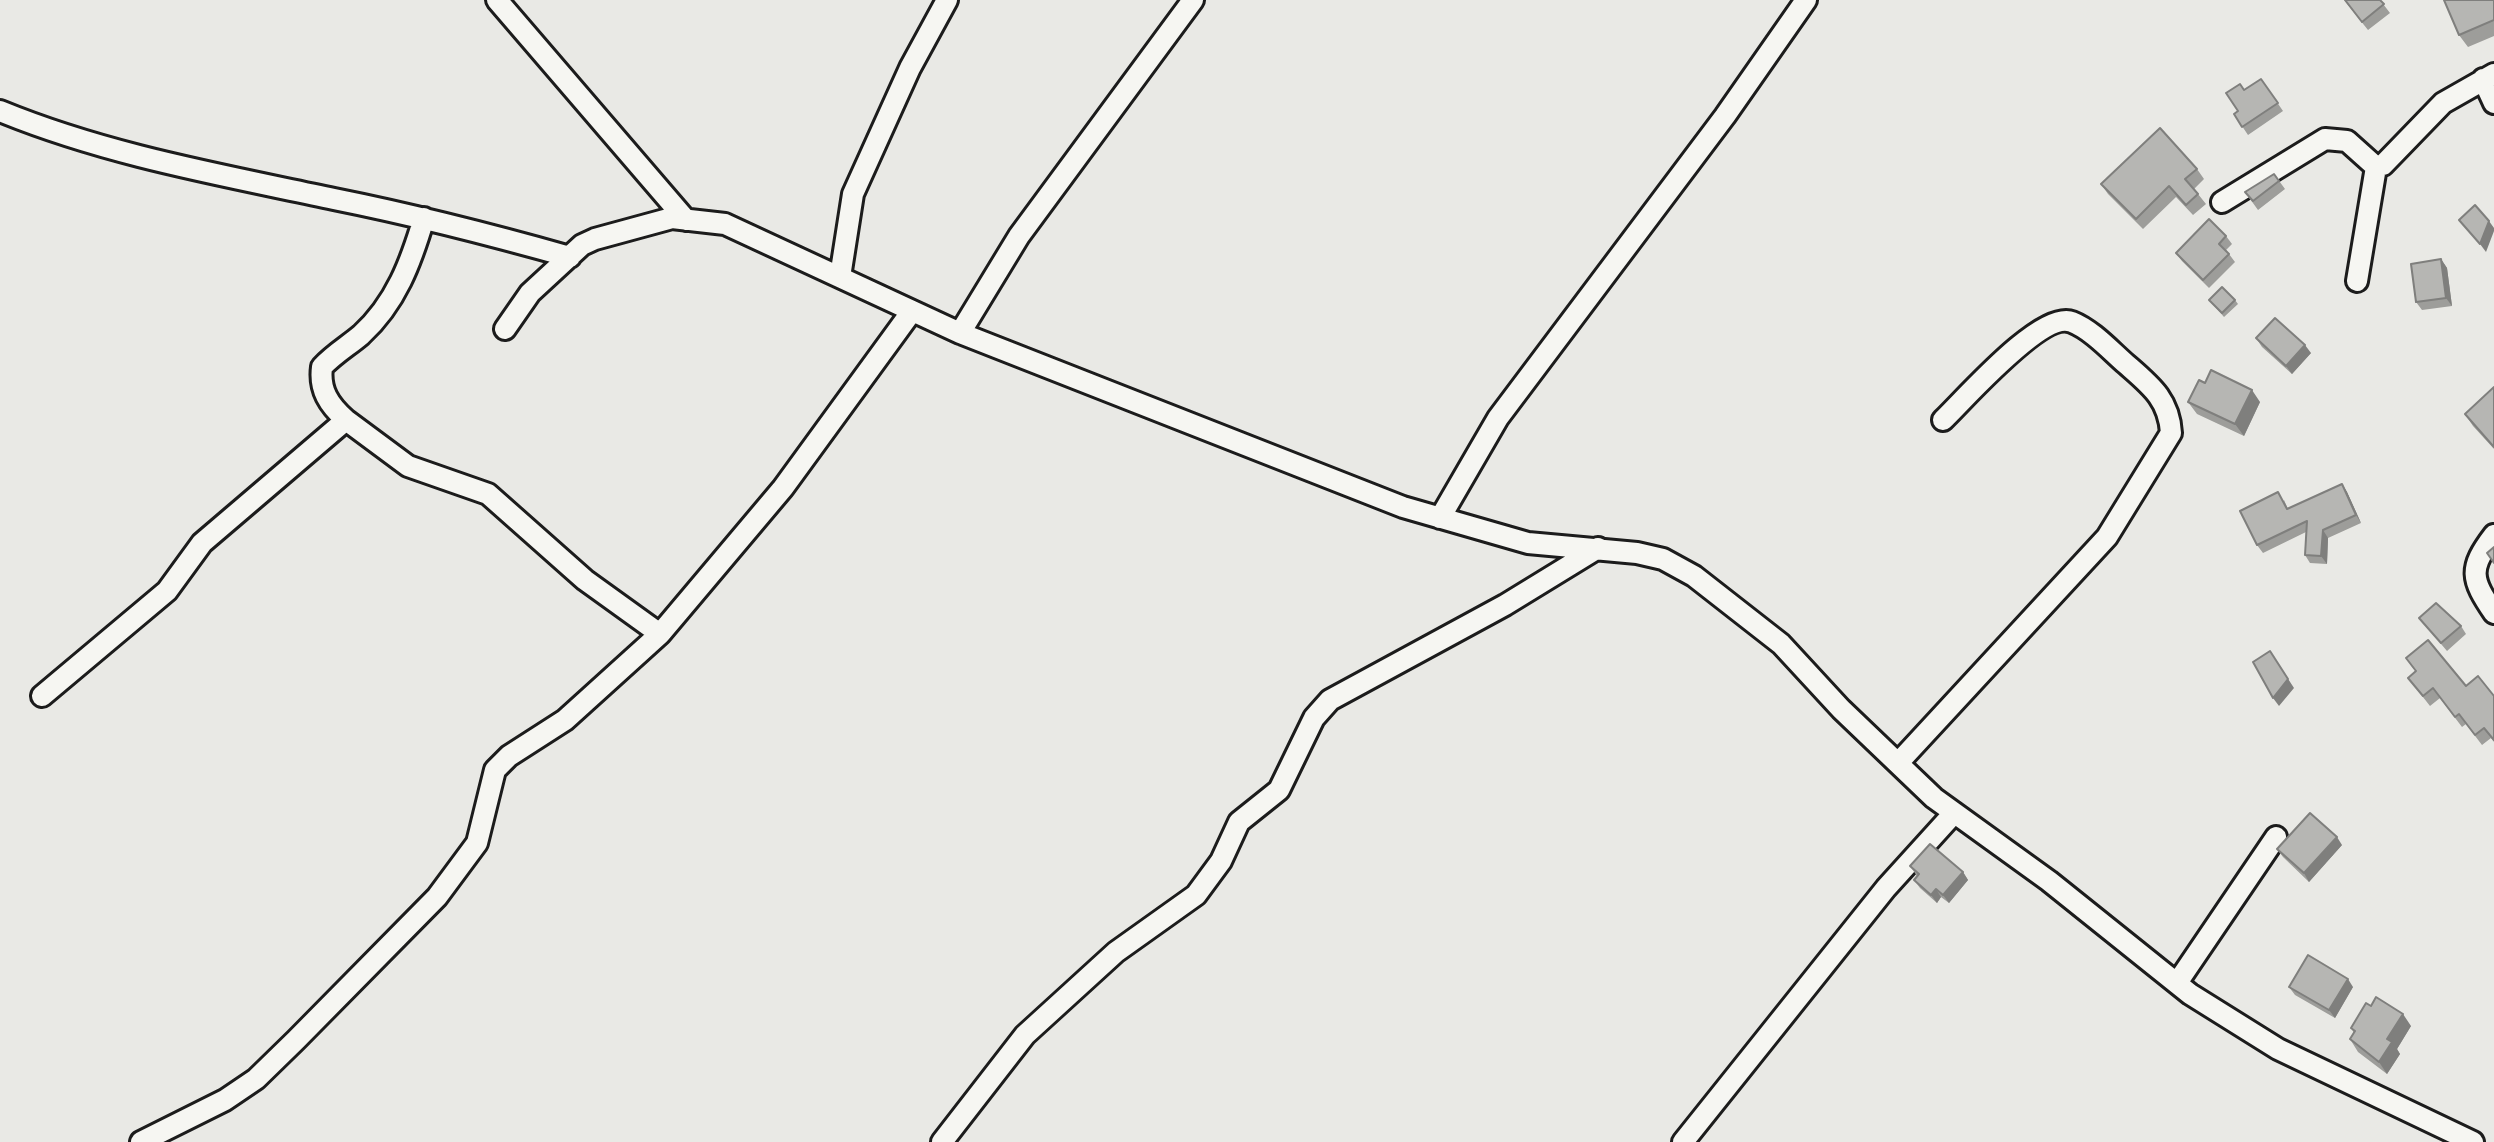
<!DOCTYPE html>
<html>
<head>
<meta charset="utf-8">
<style>
  body { margin:0 }
  canvas { display:block; background:#e9e9e5 }
</style>
</head>
<body>
<canvas width="2494" height="1142"></canvas>
<script>
const ctx = document.querySelector('canvas').getContext('2d');
ctx.lineJoin = 'round';
function stroke(path, color, width, dash) { ctx.strokeStyle = color; ctx.lineWidth = width; ctx.lineCap = dash ? 'butt' : 'round'; ctx.setLineDash(dash || []); ctx.stroke(path); }
function fill(path, color) { ctx.fillStyle = color; ctx.fill(path, 'evenodd'); }
const minor = new Path2D(`
  M497,0l189,220
  M2483,79l11,24
  M0,111c107,44 222,64 334,88 80,16 158,36 236,58
  M2222,202l103,-63 22,2 29,26 7,-2 60,-62 51,-29
  M840,277l13,-83 57,-126 37,-68
  M2357,281l19,-114
  M505,329l25,-36 52,-48 13,-6 77,-21 53,6 235,109 443,174 125,36 109,10 26,6 31,17 87,68 60,65 93,89 115,83 141,113 88,55 195,93
  M960,333l59,-97 174,-236
  M346,420c-17,-15 -27,-30 -24,-53 12,-13 26,-21 39,-32 35,-32 50,-73 63,-117
  M1440,518l58,-100 227,-302 81,-116
  M2494,535c-26,34 -23,44 0,78
  M42,696l125,-105 35,-48 144,-123 62,46 80,28 97,86 75,54 123,-146 129,-177
  M1899,762l208,-225 64,-104c-2,-34 -21,-48 -45,-69 -16,-14 -34,-34 -54,-42 -30,-12 -107,77 -129,98
  M2177,983l99,-146
  M141,1142l84,-42 31,-21 40,-39 141,-143 40,-54 18,-73 14,-14 56,-36 95,-86
  M942,1142l83,-107 91,-83 80,-57 25,-34 18,-39 40,-32 35,-72 16,-18 175,-95 93,-57
  M1683,1142l203,-254 68,-75`);
stroke(minor, '#1c1c1c', 26);
stroke(minor, '#f6f6f2', 20);
fill(new Path2D(`
  M2344,0h36l10,13 -22,17z
  M2494,0v36l-26,11 -9,-12z
  M2261,79l22,32 -35,24 -14,-21 4,-3 6,-21z
  M2197,169l7,10 -10,10 12,15 -13,11 -17,-18 -33,32 -35,-35 -7,-10z
  M2274,174l11,15 -27,21 -13,-18z
  M2226,236l6,8 -6,6 9,12 -26,26 -27,-27 -6,-8z
  M2441,259l6,9 5,38 -30,4 -6,-8z
  M2209,300h26l3,4 -14,13z
  M2256,338l55,15 -19,21 -30,-27z
  M2205,383l55,19 -16,34 -47,-22 -9,-12z
  M2494,387v62l-21,-23 -8,-12z
  M2342,484l5,8 14,31 -33,15 -1,26 -17,-1 -5,-8 1,-23 -43,21 -6,-8 27,-45 4,9z
  M2419,618l42,8 5,8 -19,17z
  M2406,658l60,28 28,10v46l-3,-4 -9,7 -16,-21 -4,3 -22,-29 -10,8 -22,-28 8,-6z
  M2342,845l-33,37 -26,-25 -6,-8z
  M1910,866l53,6 5,8 -19,23 -8,-6 -4,6 -17,-15 -6,-8 3,-4z
  M2289,987h64l-18,31 -40,-23z
  M2411,1026l-14,23 3,5 -13,20 -29,-22 -8,-13 4,-6 -3,-5z`), '#9d9d9a');
fill(new Path2D(`
  M2489,221l5,7v3l-8,21 -6,-8z
  M2441,259l6,9 5,38 -6,-8z
  M2305,345l6,8 -19,21 -6,-8z
  M2252,390l8,12 -16,34 -9,-12z
  M2342,484l5,8 14,31 -5,-8z
  M2323,530l5,8 -1,26 -6,-8z
  M2270,651l24,37 -15,18 -6,-8z
  M2337,837l5,8 -33,37 -5,-9z
  M1963,872l5,8 -19,23 -6,-8z
  M1936,889l5,8 -4,6 -6,-8z
  M2348,979l5,8 -18,31 -6,-8z
  M2403,1014l8,12 -14,23 3,5 -13,20 -8,-12 8,-23z`), '#7f7f7d');
const building = new Path2D(`
  M2345,0h35l4,4 -22,18z
  M2444,0h50v20l-35,15z
  M2261,79l17,24 -36,24 -8,-13 4,-3 -12,-18 14,-9 4,6z
  M2160,128l37,41 -12,10 13,15 -12,11 -17,-19 -33,33 -35,-35z
  M2274,174l5,7 -26,20 -8,-9z
  M2475,205l14,16 -9,23 -21,-24z
  M2209,219l17,17 -7,8 10,10 -26,26 -27,-27z
  M2441,259l5,39 -30,4 -5,-38z
  M2222,287l13,13 -13,13 -13,-13z
  M2275,318l30,27 -19,21 -30,-28z
  M2211,370l41,20 -17,34 -47,-22 11,-22 6,3z
  M2494,387v60l-29,-33z
  M2342,484l14,31 -33,15 -2,26 -16,-1 2,-34 -50,24 -17,-34 38,-19 9,17z
  M2494,547v16l-7,-10z
  M2436,603l25,23 -20,17 -22,-25z
  M2428,640l38,46 12,-10 16,20v44l-10,-12 -9,7 -16,-21 -4,3 -22,-29 -10,8 -15,-18 8,-7 -10,-13z
  M2270,651l18,28 -15,19 -20,-36z
  M2310,813l27,24 -33,36 -27,-24z
  M1930,844l33,28 -20,23 -7,-6 -5,6 -17,-15 5,-6 -9,-8z
  M2308,955l40,24 -19,31 -40,-23z
  M2376,997l27,17 -16,25 5,3 -13,20 -29,-23 5,-8 -4,-3 15,-25 5,3z`);
fill(building, '#b6b6b3');
stroke(building, '#7f7f7d', 2);
</script>
</body>
</html>
